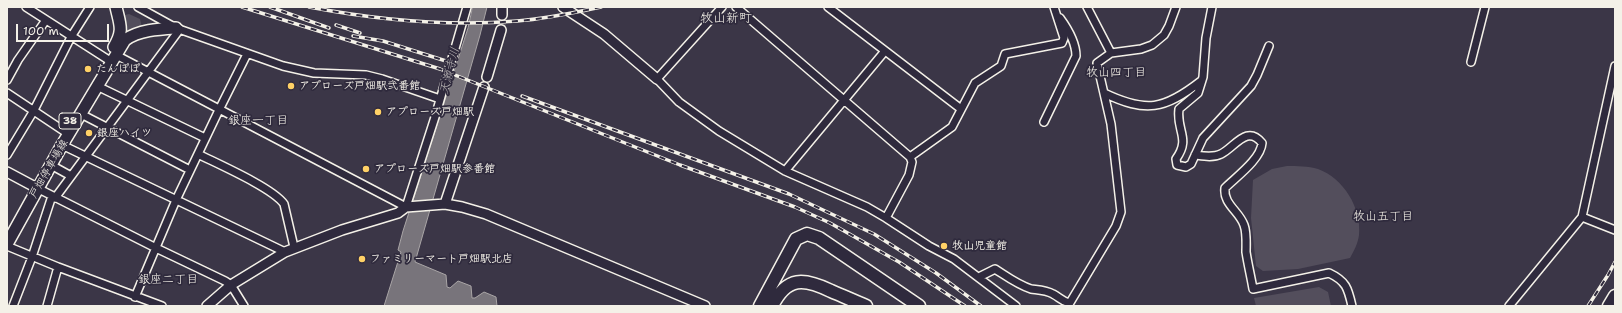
<!DOCTYPE html>
<html>
<head>
<meta charset="utf-8">
<style>
  body { margin:0 }
  #map { position:relative; width:1622px; height:313px; overflow:hidden; background:#3b3647; font-family:"Shantell Sans",sans-serif }
  canvas { display:block }
  .frame { position:absolute; inset:0; border:8px solid #f4f1e8; pointer-events:none }
  .scale { position:absolute; left:16px; top:24px; width:93px; height:18px; box-sizing:border-box; border:2px solid #f4f1e8; border-top:0; padding-left:5px; font-size:12px; line-height:14px; white-space:nowrap; color:#f4f1e8; -webkit-text-stroke:3px #2f2a3d; paint-order:stroke }
</style>
</head>
<body>
<div id="map">
<canvas width="1622" height="313"></canvas>
<div class="frame"></div>
<div class="scale">100 m</div>
</div>
<script>
const ctx = document.querySelector('canvas').getContext('2d');
ctx.lineJoin = 'round';
function fill(path, color) { ctx.fillStyle = color; ctx.fill(path, 'evenodd'); }
function stroke(path, color, width, dash) { ctx.strokeStyle = color; ctx.lineWidth = width; ctx.lineCap = dash ? 'butt' : 'round'; ctx.setLineDash(dash || []); ctx.stroke(path); }
function write(font, color, halo, rows, align = 'center') {
  ctx.font = font + ' "Shantell Sans","Klee One",sans-serif'; ctx.lineWidth = 3.5; ctx.setLineDash([]); ctx.textBaseline = 'middle'; ctx.strokeStyle = halo; ctx.fillStyle = color; for (const [text, x, y, turn = 0] of rows) {
    ctx.save(); ctx.translate(x, y); ctx.rotate((+turn || 0) * Math.PI / 180); ctx.textAlign = isNaN(turn) ? turn : align; if (halo) ctx.strokeText(text, 0, 0); ctx.fillText(text, 0, 0); ctx.restore();
  }
}
fill(new Path2D(`
  M129,14l11,5 3,12 -14,2 -6,-5 -3,-12z
  M1287,166c10,0 21,0 31,3 25,9 44,39 41,66 -1,8 -5,16 -9,23l-52,11 -35,2 -7,-5 -5,-48 2,-38 19,-11z
  M1319,287l9,5 3,14h-75l-2,-8z`), '#534e5c');
const water = new Path2D(`
  M473,7h14l-7,28 -65,227 31,13 1,12 3,1 8,-7 13,5 1,12h3l9,-6 12,5 1,9h-113l17,-54 -3,-2 5,-19 65,-203z`);
fill(water, '#78747b');
stroke(water, '#aaa6a7', 1);
stroke(new Path2D(`
  M501,30l1,-15`), '#57525f', 9, [9, 4.5]);
const street = new Path2D(`
  M26,7l81,52
  M138,7l38,21 107,38 31,7 52,2 16,4 58,20
  M722,7l-65,72 22,23 40,29 66,40 82,36 19,11 43,28 25,13 62,47
  M736,7l174,150 2,5 -3,13 -23,43
  M828,7l133,102
  M1087,7l24,46
  M1212,7l-6,31 -3,39 -5,16 -19,16c-3,22 12,29 -3,50l1,6 9,2 5,-3 12,-26 48,-52 6,-11 12,-29
  M116,55l290,152 29,-90 32,-110
  M1471,62l14,-55
  M7,80l11,-20 28,-40
  M97,86l108,52
  M7,93l57,38
  M1104,93c42,20 60,17 97,-12
  M81,114l109,56
  M1044,122l32,-66c0,-14 -8,-27 -16,-38
  M62,145l223,107
  M198,154c20,10 75,34 86,50l10,43
  M7,155l26,-43 38,-75 19,-30
  M1195,155c8,1 18,3 26,-1 14,-7 26,-30 41,-11 -1,16 -26,34 -37,45 -2,16 14,23 19,37 3,8 2,19 2,27 2,13 5,25 7,37l76,-16c17,8 19,15 23,33
  M910,157l42,-30 23,-44 26,-17 4,-12 57,-11 2,-5 -10,-31
  M51,165l20,11
  M785,171l100,-120
  M37,188l119,60 69,33 6,4 13,21
  M55,198l125,-169
  M1582,217l33,13
  M7,246l51,21 104,39
  M979,277l16,-8c11,7 23,16 36,20 8,1 15,1 22,5 6,3 9,7 16,9
  M135,297l41,-97 43,-90 28,-56
  M13,306l19,-49 20,-61
  M47,306l11,-39
  M1068,306l48,-80 5,-14 -10,-88 -14,-61 14,-10 30,-4 11,-4 12,-10 5,-9 7,-19
  M1509,306l73,-89 33,-151`);
const secondary = new Path2D(`
  M502,7v8
  M563,7l41,27 53,45
  M487,77l14,-47
  M7,172l30,16
  M445,204l39,-117
  M207,306l24,-21 54,-33 57,-22 56,-17 8,-6 39,-3 17,3 24,7 219,92`);
const primary = new Path2D(`
  M114,47c10,-17 6,-22 2,-40
  M7,244l55,-99 63,-105c14,-10 34,-11 51,-12`);
const highway = new Path2D(`
  M760,306l36,-67 11,-5 12,4 100,68
  M772,306c15,-30 32,-28 59,-15 12,5 23,10 35,15
  M1609,306l6,-10`);
stroke(street, '#f4f1e8', 10);
stroke(secondary, '#f4f1e8', 12);
stroke(primary, '#f4f1e8', 14);
stroke(highway, '#f4f1e8', 15);
stroke(street, '#2f2a3d', 7);
stroke(secondary, '#2f2a3d', 9);
stroke(primary, '#2f2a3d', 11);
stroke(highway, '#2f2a3d', 12);
const rail = new Path2D(`
  M242,7l198,62 240,96 115,42 35,16 69,39 66,44
  M270,7l59,21
  M309,7c69,13 138,20 208,14 28,-2 56,-8 84,-14
  M336,25l24,8
  M353,36l30,5 63,20
  M522,96l267,98 85,40 62,39 45,33
  M1588,306l20,-31 7,-13`);
stroke(rail, '#f4f1e8', 3.5);
stroke(rail, '#2f2a3d', 2, [6]);
for (const [x, y, r, color] of [
  [88,69,4,"#ffd166"],
  [291,86,4,"#ffd166"],
  [378,112,4,"#ffd166"],
  [89,133,4,"#ffd166"],
  [366,169,4,"#ffd166"],
  [944,246,4,"#ffd166"],
  [362,259,4,"#ffd166"]
]) { const dot = new Path2D(); dot.arc(x, y, r, 0, 2 * Math.PI); ctx.fillStyle = color; ctx.fill(dot); stroke(dot, '#2f2a3d', 1.5); }
for (const [x, y, w] of [
  [70,121,22]
]) { const box = new Path2D(); box.roundRect(x - w / 2, y - 8, w, 16, 3); ctx.fillStyle = '#2f2a3d'; ctx.fill(box); stroke(box, '#f4f1e8', 1); }
write('bold 10px', '#f4f1e8', null, [
  ["38",70,121]
]);
write('bold 11px', '#f4f1e8', '#2f2a3d', [
  ["たんぽぽ",96,69],
  ["アプローズ戸畑駅弐番館",299,86],
  ["アプローズ戸畑駅",386,112],
  ["銀座ハイツ",97,133],
  ["アプローズ戸畑駅参番館",374,169],
  ["牧山児童館",952,246],
  ["ファミリーマート戸畑駅北店",370,259]
], 'left');
write('11px', '#f4f1e8', '#2f2a3d', [
  ["戸畑停車場線",49,169,-60]
]);
write('italic 12px', '#b6b2b2', '#2f2a3d', [
  ["天瀬寺川",450,71,-76]
]);
write('12px', '#f4f1e8', '#2f2a3d', [
  ["牧山四丁目",1116,73],
  ["銀座一丁目",258,121],
  ["牧山五丁目",1383,217],
  ["銀座二丁目",168,280]
]);
write('13px', '#f4f1e8', '#2f2a3d', [
  ["牧山新町",726,19]
]);
</script>
</body>
</html>
